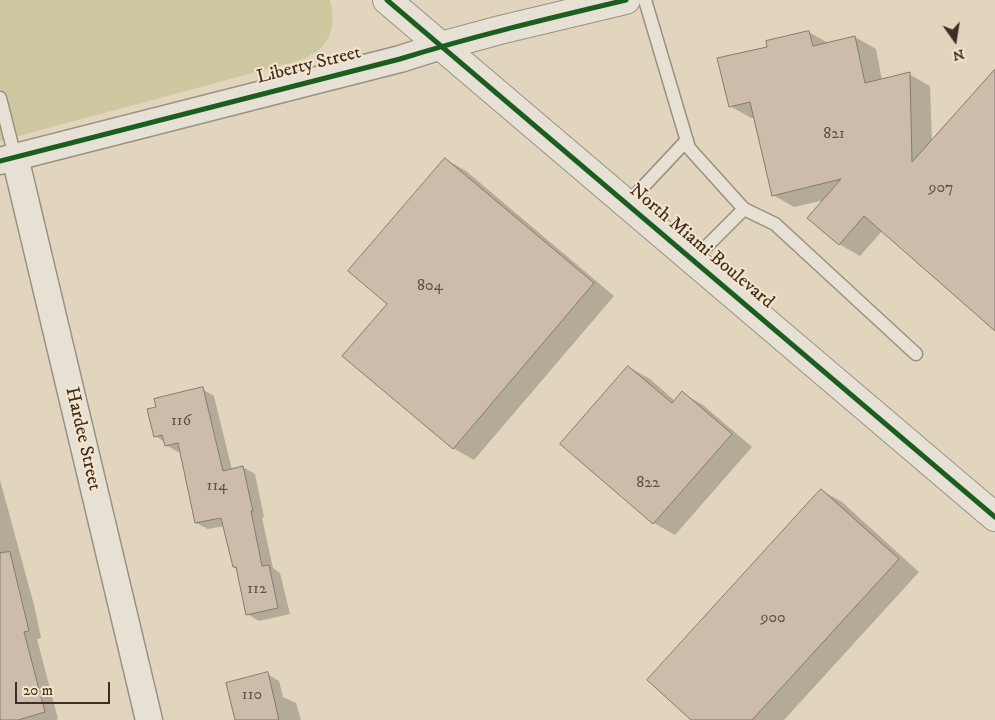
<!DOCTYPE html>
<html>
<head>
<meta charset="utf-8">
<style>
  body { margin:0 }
  #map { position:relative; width:995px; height:720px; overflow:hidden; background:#e1d5be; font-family:"IM FELL DW Pica",serif }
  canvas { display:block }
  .north { position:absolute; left:930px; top:15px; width:50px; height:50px; -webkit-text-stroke:4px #f5e6cb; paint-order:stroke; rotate:167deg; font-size:14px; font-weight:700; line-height:20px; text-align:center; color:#3f2e25 }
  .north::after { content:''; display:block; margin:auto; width:18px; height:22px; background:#3f2e25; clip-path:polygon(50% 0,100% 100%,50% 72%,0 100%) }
  .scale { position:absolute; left:15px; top:682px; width:95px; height:22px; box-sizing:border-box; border:2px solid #3f2e25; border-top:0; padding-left:6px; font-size:15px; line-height:18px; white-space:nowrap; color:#3f2e25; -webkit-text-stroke:4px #f5e6cb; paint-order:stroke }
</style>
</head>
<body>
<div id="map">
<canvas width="995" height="720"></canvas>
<div class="north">N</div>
<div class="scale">20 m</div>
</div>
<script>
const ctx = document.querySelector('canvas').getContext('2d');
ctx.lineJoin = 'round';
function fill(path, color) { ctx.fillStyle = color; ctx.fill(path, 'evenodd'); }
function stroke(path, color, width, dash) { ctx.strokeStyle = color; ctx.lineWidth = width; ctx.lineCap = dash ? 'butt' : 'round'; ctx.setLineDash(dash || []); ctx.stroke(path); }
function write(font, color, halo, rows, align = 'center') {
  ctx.font = font + ' "IM FELL DW Pica",serif'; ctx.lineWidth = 4; ctx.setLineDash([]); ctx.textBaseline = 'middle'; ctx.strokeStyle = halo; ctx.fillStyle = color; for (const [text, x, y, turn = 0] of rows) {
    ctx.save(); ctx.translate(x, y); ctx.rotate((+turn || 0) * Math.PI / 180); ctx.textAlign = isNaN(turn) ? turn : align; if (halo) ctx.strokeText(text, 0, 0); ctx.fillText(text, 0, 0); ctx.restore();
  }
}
fill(new Path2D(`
  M0,0h330c5,18 3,41 -14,52 -4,3 -10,5 -15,8l-301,81z`), '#cdc8a0');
fill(new Path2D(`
  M809,32l19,11 27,-6 21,12 6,31 27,-6 21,12 2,56 63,-71v258l-112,-99 -23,26 -21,-12 -14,-44 -31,7 -21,-12 -19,-77h-3l-21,-12 39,-58z
  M445,159l21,12 148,125 -140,164 -21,-12 -64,-145z
  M629,367l21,12 25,22 7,-8 21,12 49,42 -77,88 -21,-12 -92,-79z
  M202,389l12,7 18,74 11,-3 12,7 9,43 -2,1 11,50 7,5 10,41 -31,7 -12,-7 -10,-45 -3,-2 -10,-41 -16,3 -12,-6 -15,-72 -3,1 -12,-7 -1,-3 -10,-6z
  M0,480l34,125 7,33 -4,1 21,80 -2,1h-56z
  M821,490l21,12 77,70 -135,148h-91z
  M267,674l12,7 4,16 13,6 5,17h-64z`), '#0003');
const building = new Path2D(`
  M809,31l4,15 42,-10 10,47 45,-11 2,90 83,-93v262l-131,-115 -25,29 -32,-27 34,-39 -69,17 -22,-94 -21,5 -12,-49 50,-11 -1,-6z
  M445,158l149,125 -141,166 -111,-93 45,-52 -39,-33z
  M628,366l44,37 10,-12 50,43 -79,90 -93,-80z
  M203,387l20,84 20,-5 10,45h-2l11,55 7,-1 9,43 -32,7 -10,-48h-3l-12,-49 -26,5 -17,-80 -13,3 -3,-11 -8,2 -7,-28 9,-2 -2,-8z
  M821,489l78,70 -147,161h-61l-44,-40z
  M10,552l19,79 -5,1 21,80 -27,8h-18v-167z
  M268,672l11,48h-44l-9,-37z`);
fill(building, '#cebcaa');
stroke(building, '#847b6e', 1);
const service = new Path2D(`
  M645,0l44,148 55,61 31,15 141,130
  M0,98l15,59
  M627,204l60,-64
  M693,260l51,-51`);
const minor = new Path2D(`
  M15,157l134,563
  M0,161l400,-102 41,-13`);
const tertiary = new Path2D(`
  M387,0l608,517
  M441,46l59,-16 126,-30`);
stroke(service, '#9a9183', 15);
stroke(minor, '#9a9183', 29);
stroke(tertiary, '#9a9183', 30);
stroke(service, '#e6e0d5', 12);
stroke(minor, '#e6e0d5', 26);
stroke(tertiary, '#e6e0d5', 28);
stroke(new Path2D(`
  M387,0l608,517
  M0,161l400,-102c74,-23 150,-41 226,-59`), '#1b5e20', 5);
write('16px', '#635246', null, [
  ["821",834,135],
  ["907",941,189],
  ["804",430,287],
  ["116",181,422],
  ["822",648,484],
  ["114",217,487],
  ["112",257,590],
  ["900",773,619],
  ["110",252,696]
]);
write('19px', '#3f2e25', '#f5e6cb', [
  ["Liberty Street",309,66,-14],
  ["North Miami Boulevard",701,247,40],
  ["Hardee Street",82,439,77]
]);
</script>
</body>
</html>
